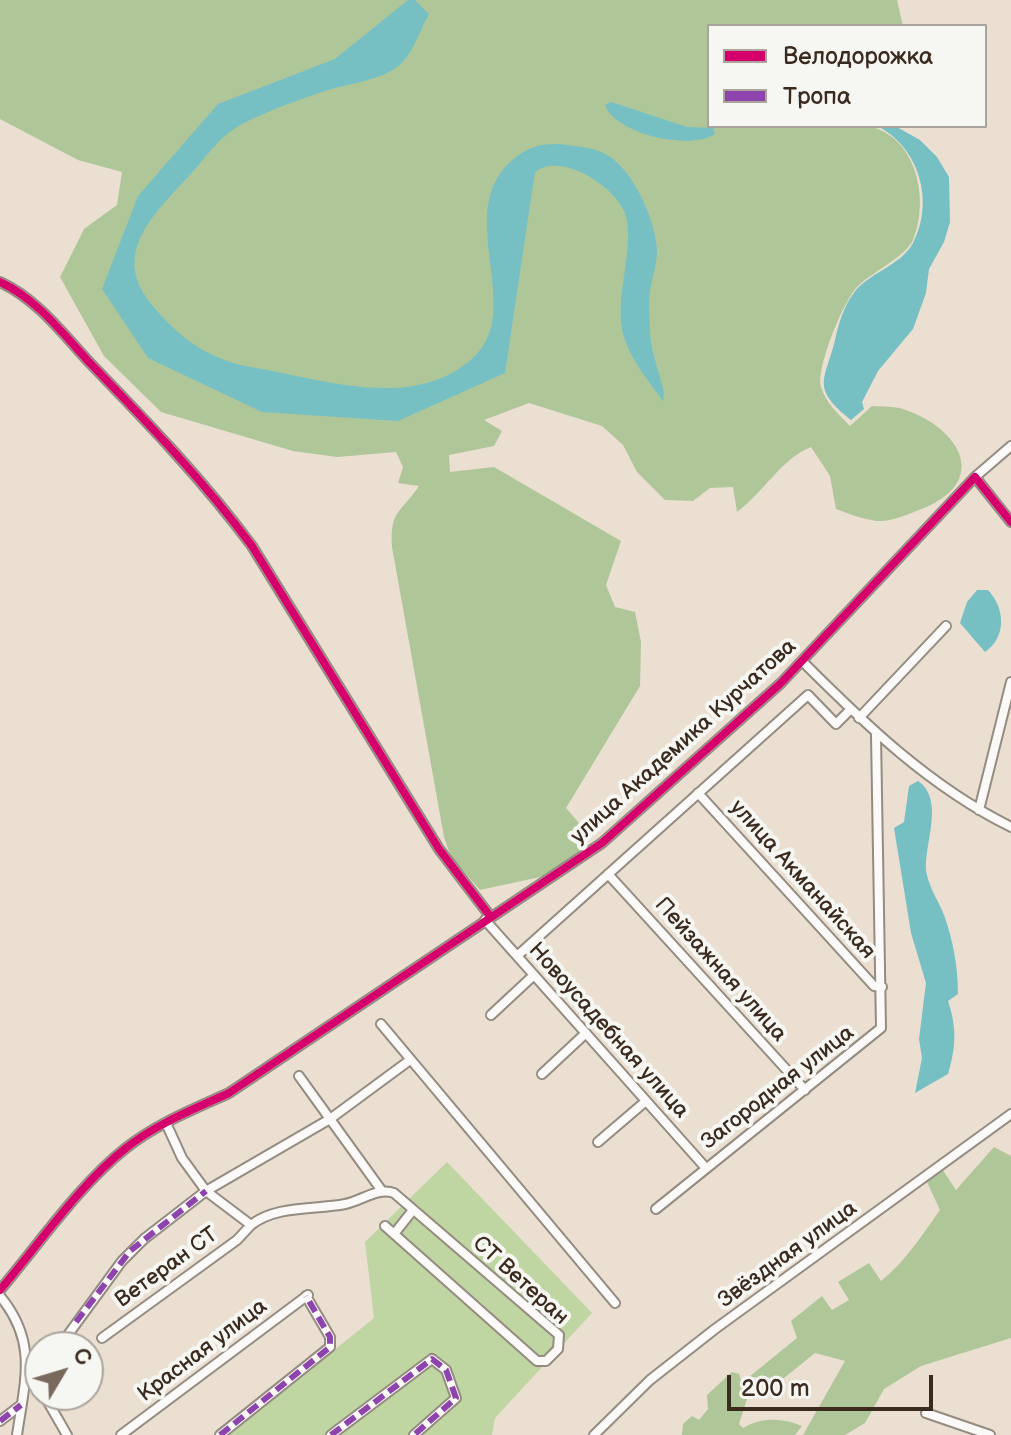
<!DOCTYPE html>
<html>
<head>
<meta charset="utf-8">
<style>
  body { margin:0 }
  #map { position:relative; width:1011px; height:1435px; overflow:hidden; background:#eadfd0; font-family:"Balsamiq Sans",sans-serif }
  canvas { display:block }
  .legend { position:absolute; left:707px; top:24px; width:280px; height:104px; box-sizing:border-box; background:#f6f6f2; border:2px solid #aba49d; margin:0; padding:10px 14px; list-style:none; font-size:24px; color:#3b2a1e }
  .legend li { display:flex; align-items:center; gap:16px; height:40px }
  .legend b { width:40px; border:2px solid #aba49d }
  .north { position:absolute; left:24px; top:1331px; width:80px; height:80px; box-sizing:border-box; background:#f6f6f2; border:2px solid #aba49d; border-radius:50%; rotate:52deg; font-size:22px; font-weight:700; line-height:32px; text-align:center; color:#3b2a1e }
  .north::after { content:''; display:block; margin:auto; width:28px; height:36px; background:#78695c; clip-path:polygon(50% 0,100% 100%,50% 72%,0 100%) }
  .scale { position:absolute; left:727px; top:1375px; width:206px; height:36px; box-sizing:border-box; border:4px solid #3b2a1e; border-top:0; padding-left:10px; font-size:24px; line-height:28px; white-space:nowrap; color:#3b2a1e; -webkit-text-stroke:6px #f6f6f2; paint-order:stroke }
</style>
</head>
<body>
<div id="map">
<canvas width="1011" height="1435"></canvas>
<ul class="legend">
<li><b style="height:10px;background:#d6006c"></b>Велодорожка</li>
<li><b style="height:10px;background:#8e44ad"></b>Тропа</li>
</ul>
<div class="north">С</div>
<div class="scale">200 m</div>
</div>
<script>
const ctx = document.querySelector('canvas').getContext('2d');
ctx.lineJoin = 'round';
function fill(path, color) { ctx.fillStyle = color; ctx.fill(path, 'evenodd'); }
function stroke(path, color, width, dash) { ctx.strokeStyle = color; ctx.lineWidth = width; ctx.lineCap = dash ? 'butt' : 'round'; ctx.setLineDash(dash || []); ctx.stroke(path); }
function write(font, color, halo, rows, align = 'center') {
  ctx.font = font + ' "Balsamiq Sans",sans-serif'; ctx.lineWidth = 8; ctx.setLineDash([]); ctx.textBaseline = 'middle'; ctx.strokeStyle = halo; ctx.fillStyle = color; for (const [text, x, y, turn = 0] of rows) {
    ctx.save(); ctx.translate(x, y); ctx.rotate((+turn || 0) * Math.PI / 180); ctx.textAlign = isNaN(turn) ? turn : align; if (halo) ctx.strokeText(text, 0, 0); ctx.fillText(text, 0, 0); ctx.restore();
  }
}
fill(new Path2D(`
  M447,1162l145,151 -97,105 -3,17h-263l145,-117 -9,-76z`), '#c0d6a2');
fill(new Path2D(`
  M0,0h897l6,26h-194v100c37,0 73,0 110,0 15,0 33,-3 48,0 50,9 63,74 46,114 -8,17 -41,32 -56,47 -14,15 -41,81 -36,100 5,16 17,27 29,39l22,-20c10,1 21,0 31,3 58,19 89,74 16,101 -13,5 -28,12 -42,11 -14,-2 -28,-7 -41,-12l-6,-33 -19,-29c-30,12 -48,46 -74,65l-4,-25 -23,1 -17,13 -28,-1 -28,-28 -14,-27 -21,-19 -73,-23 -45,17 18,11 -8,15 -45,9 1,17 44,-5 127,74 -15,44 9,22 20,5 6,30 -1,44 -74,122 13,15v32l-30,20 -69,15 -29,-33 -7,-20 -52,-290c-2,-37 8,-33 27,-61l-21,-3 5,-16 -7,-15 -59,5 -44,-6 -132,-39 -57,-56 -44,-79 24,-48 33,-24 5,-33 -44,-12 -78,-41z
  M994,1147l17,9v182l-90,28 -37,23 -19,34 -20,12h-42l42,-74 -30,-8 -31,25 -35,-1 48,-39 -6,-17 31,-25 10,14 17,-10 -11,-18 31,-19 12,18c24,-19 41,-46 59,-71l-13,-28 15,-13 14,21z
  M732,1372l7,2 8,25 -8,25 4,4c19,-11 39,-10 59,-2l-7,9h-113l1,-11 9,-8 7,4 9,-11 -1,-14z`), '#afc699');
fill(new Path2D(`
  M408,0h7l14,14c-11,19 -17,46 -38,57 -20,11 -45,13 -66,20 -27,9 -58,20 -83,33 -24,13 -36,34 -54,53 -35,38 -79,78 -35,129 29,35 59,55 103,62 69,12 161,44 219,-12 51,-50 -26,-148 41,-199 18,-14 36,-15 58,-11 11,1 23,3 33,9 26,14 49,67 50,95 0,14 -5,28 -7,41 -2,13 0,28 0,42 1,19 10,41 14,60l-1,8c-14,-19 -32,-41 -39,-64 -11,-37 9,-78 3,-117 -5,-30 -65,-70 -92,-48l-30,201 -107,48 -136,-9 -114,-54 -46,-69 36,-93 80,-92 117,-45z
  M611,102l76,25 26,1 2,6c-25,17 -100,0 -110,-29z
  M877,126h18l25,14 17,17 12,20 1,45 -6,20 -15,27 -3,24 -13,36 -35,42 -16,31 2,7 -13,11c-41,-33 -26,-39 -16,-80 4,-18 9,-35 21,-50 16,-18 46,-26 57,-47 22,-42 6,-96 -36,-117z
  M977,590h11c17,18 19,47 -3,62l-25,-29 7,-21z
  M918,781c29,20 3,69 9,94 3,14 12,27 17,40 9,25 14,52 14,79l-10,7c9,27 8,46 0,73l-33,19 7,-35 -3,-19 7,-56 -15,-50 -17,-105 10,-6 5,-36z`), '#76c0c4');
const minor = new Path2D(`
  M0,282c37,17 63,52 90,81 57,59 113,117 162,183l187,303 51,67
  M975,477l36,-31
  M802,661c64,64 127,125 209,166
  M859,718l87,-92
  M698,793l176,193 8,1
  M979,810l32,-128
  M608,874l197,216
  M485,920l220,247
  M517,956l291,-261 28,29 14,-14
  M491,1015l43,-40
  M381,1024l234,279
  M542,1074l44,-41
  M299,1076l83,115
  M598,1142l48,-41
  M656,1209l225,-181 -5,-293
  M251,1225c25,-20 64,-15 94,-21 16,-3 33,-17 49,-11l165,142 -1,14 -12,12h-9l-152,-135
  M394,1234l19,-24
  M0,1290c39,-46 80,-106 126,-142 30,-24 68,-39 103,-55l373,-250 179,-160 194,-206 36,45
  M0,1296c38,46 25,84 17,139
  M102,1338l135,-98 14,-15 -45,-34 -24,-33 -16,-35
  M59,1347l63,-86 22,-22 62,-48 124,-72 80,-59
  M26,1377l14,14
  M44,1395l23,40
  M926,1413l64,22
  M0,1421l21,-16
  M121,1435l187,-140
  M220,1435l110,-88v-10l-24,-41
  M331,1435l101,-76 14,11 10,28 -42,37
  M594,1435l56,-55 65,-51 296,-215`);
stroke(minor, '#948b81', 12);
stroke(minor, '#fcfaf8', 8);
stroke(new Path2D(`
  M76,1322l54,-71 76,-60
  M0,1421l21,-16
  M220,1435l110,-88v-10l-24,-41
  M331,1435l101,-76 14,11 10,28 -42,37`), '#8e44ad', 6, [12, 6]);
stroke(new Path2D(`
  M0,282c37,17 63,52 90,81 57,59 113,117 162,183l187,303 51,67
  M0,1290c39,-46 80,-106 126,-142 30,-24 68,-39 103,-55l373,-250 179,-160 194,-206 36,45`), '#d6006c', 8);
write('22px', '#3b2a1e', '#f6f6f2', [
  ["улица Академика Курчатова",684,742,-42],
  ["улица Акманайская",802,880,48],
  ["Пейзажная улица",720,970,48],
  ["Новоусадебная улица",608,1031,48],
  ["Загородная улица",778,1088,-38],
  ["Звёздная улица",788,1255,-36],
  ["Ветеран СТ",167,1268,-36],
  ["СТ Ветеран",520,1281,42],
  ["Красная улица",203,1351,-37]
]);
</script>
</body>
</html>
